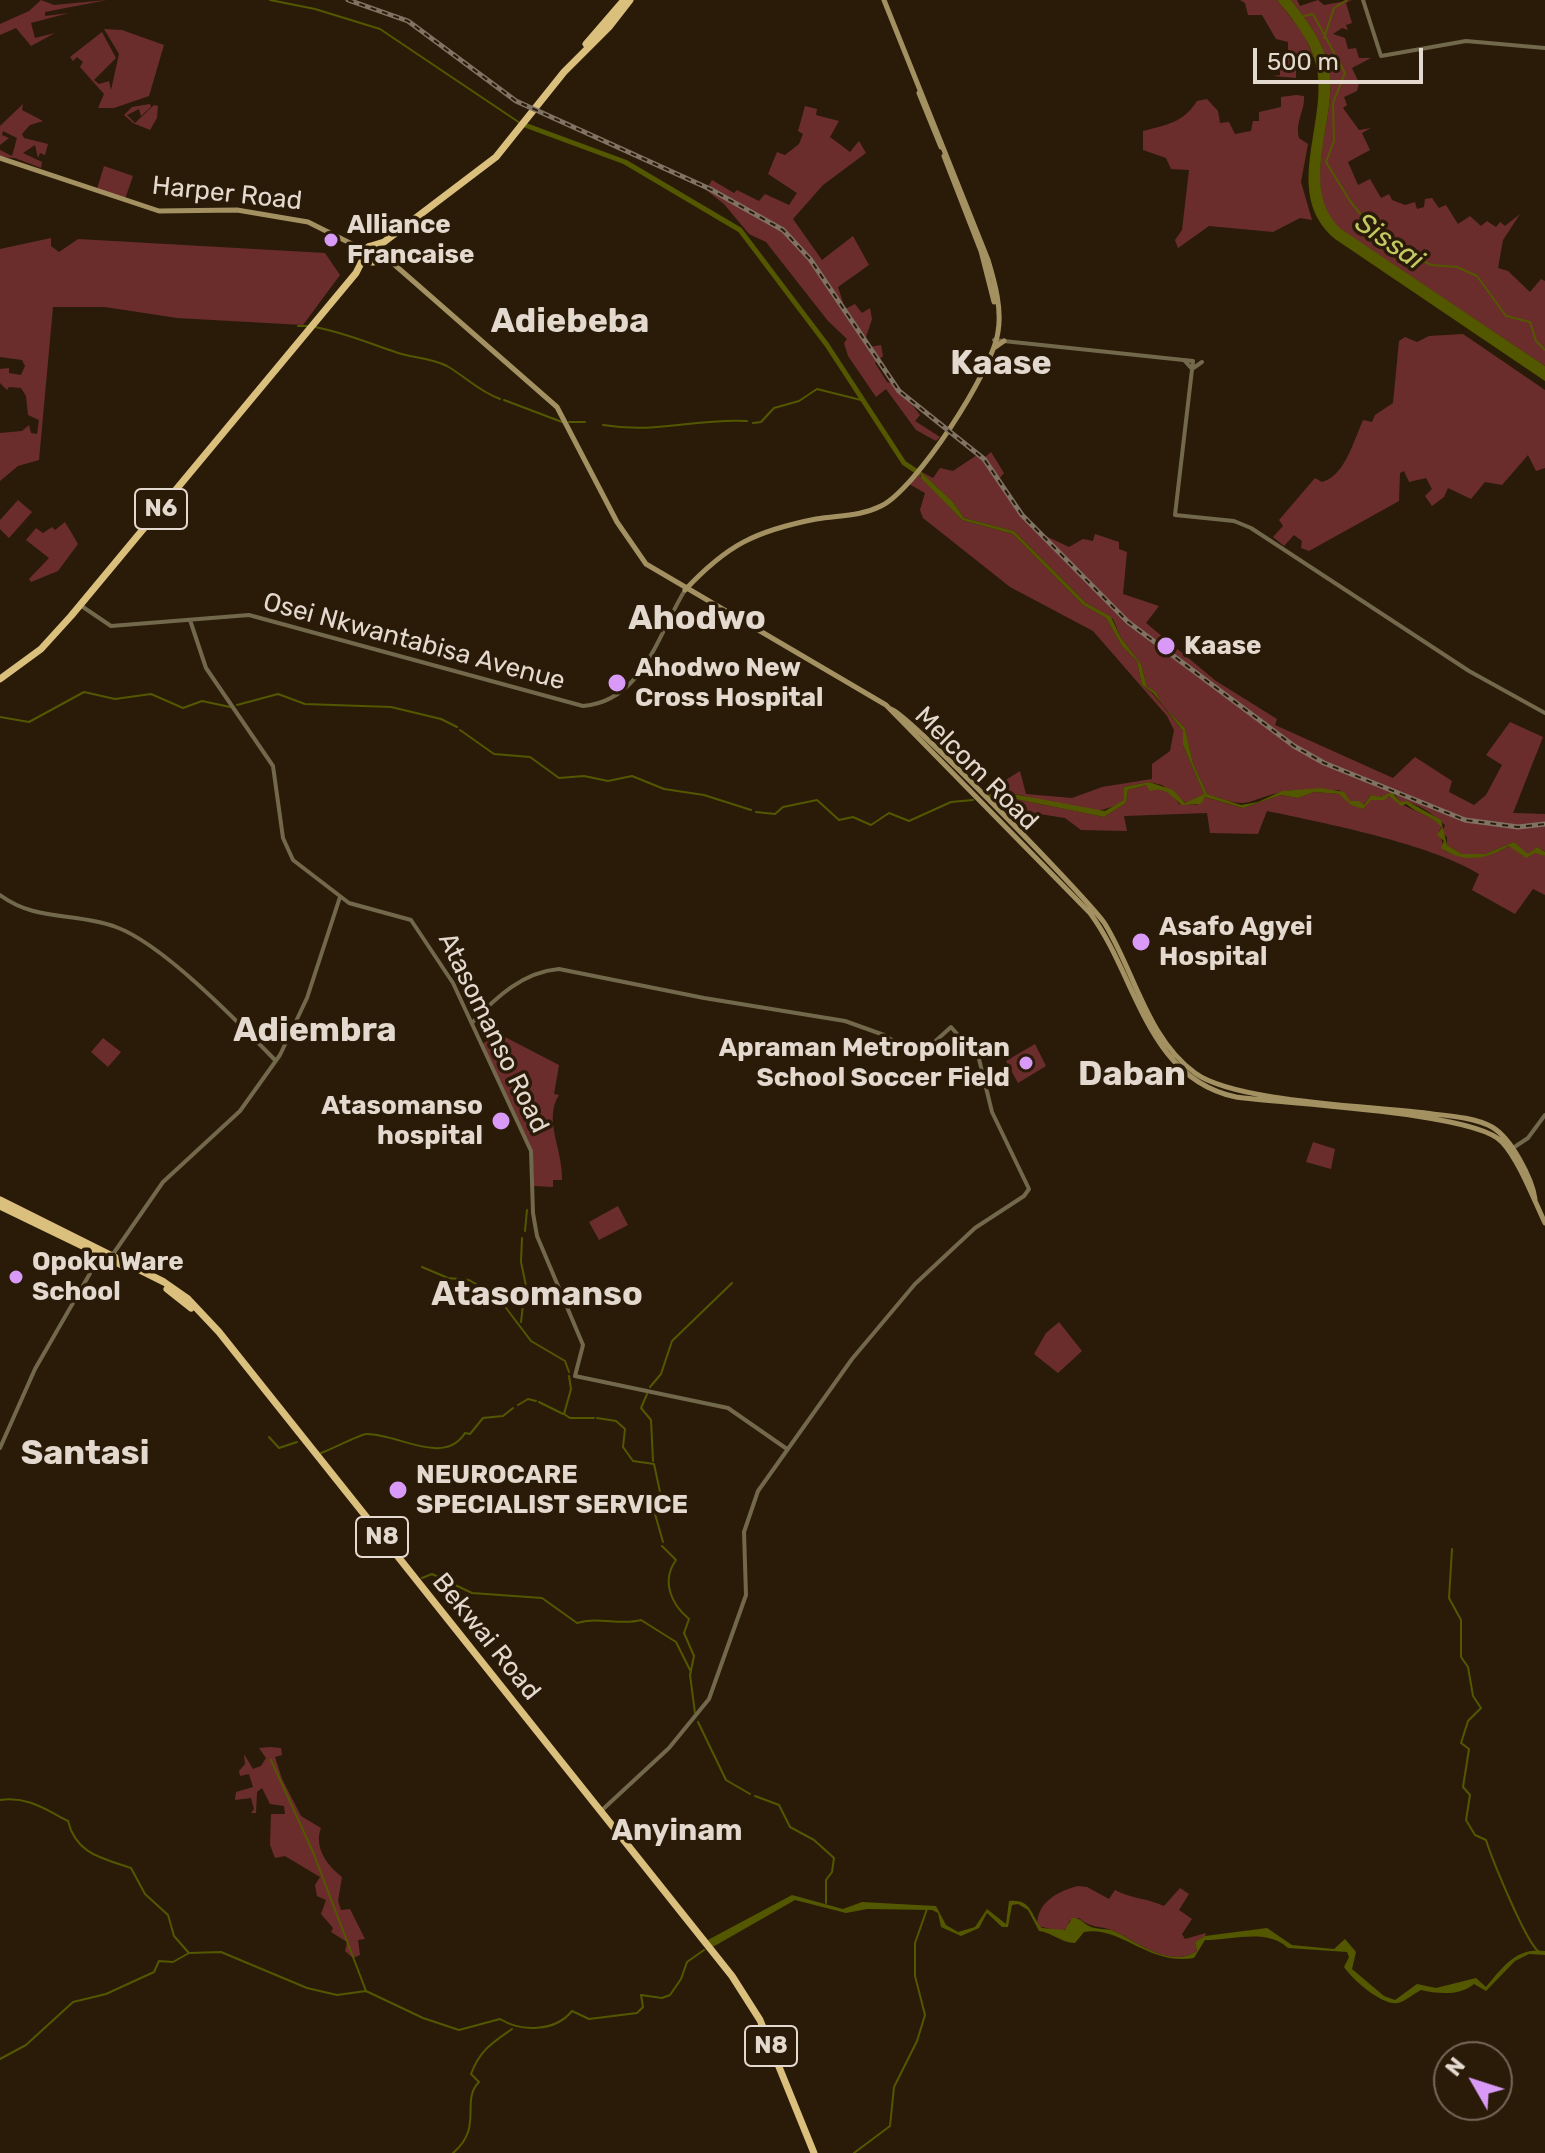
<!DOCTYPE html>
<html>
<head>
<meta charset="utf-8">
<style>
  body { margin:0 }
  #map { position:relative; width:1545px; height:2153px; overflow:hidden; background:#2a1b09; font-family:Rubik,sans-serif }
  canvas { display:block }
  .north { position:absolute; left:1433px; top:2041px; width:80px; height:80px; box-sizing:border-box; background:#2a1b09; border:2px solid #746758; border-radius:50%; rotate:309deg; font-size:22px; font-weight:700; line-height:32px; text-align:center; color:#e4d9ce }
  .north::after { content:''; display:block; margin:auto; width:28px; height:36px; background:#d99af7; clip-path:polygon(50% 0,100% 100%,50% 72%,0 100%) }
  .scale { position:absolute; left:1253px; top:48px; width:170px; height:36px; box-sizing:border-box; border:4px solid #e4d9ce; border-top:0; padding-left:10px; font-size:24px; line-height:28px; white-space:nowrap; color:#e4d9ce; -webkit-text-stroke:6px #2a1b09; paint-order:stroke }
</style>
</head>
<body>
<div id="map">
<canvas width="1545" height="2153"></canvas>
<div class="north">N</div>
<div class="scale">500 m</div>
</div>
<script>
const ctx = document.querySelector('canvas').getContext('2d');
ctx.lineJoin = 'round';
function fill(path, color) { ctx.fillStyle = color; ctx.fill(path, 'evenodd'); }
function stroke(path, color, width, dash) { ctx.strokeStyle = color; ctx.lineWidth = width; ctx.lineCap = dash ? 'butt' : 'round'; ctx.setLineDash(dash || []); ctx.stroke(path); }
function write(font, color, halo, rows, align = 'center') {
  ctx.font = font + ' Rubik,sans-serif'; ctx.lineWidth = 7; ctx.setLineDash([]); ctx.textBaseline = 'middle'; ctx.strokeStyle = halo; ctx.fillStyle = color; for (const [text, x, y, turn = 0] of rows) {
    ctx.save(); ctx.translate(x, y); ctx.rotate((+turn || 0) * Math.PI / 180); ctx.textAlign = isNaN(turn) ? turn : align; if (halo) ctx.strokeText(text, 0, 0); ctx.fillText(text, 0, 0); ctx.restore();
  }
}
fill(new Path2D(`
  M41,0l13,5 53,-5 -62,12v4l24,-3 -38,10 4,15 20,-5 -24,13 -15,-18 -16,7v-11l29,-13z
  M1240,0h37l26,33 11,24 -18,6v15l-23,-2 7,-1v-8l-9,-2v-12l12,1 5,-4v-8l-12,-3 -14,-24h-14l-3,-12z
  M1291,0h6l3,6 18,-6 6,5 28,-5 -6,3 6,20 -6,2 2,5 -6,-2 -9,6 12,4 3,11 8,-1 3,10h12l-19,10 7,15 -2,8 -13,6 3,8 -4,3 16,22 12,-2 -9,5 8,17 -22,12 10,23 12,-6 11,19 8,-4 3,6 13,5 10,-3 2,7 7,-2 1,-8 7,-1 7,10 7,-3 12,19 12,-8 11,10 6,-5 9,6 4,-5 5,4 15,-12 -17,26 -5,28 10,3 22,21 11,-13 4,2v85l-205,-137c-41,-40 -5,-104 -10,-154 -3,-29 -21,-52 -39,-75z
  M104,29l18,1 42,15 -15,51 -35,12h-16l6,-14 -24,-27 3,-5 -6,-5 -4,4 -3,-4 32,-25 14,26 -22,22 5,4 10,-3 2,9 8,-36z
  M1296,95l8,1c1,15 -9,25 -5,42l9,6 -7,38 11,38 -12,-2 -27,14 -64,-6 -31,22 -3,-8 7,-10 7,-60 -18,-1 -5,-11 -23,-8v-19c24,-6 41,-9 54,-30l10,-2 11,12 2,12 9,-1 6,12 16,-3 2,-10h6v-9l22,-5v-10z
  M23,104l-1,6 21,11 -13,4 -8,9 2,4 24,6 -3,11 -5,-2 -2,5 -3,-13 -12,8 19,9 -1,6 -26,-10 -15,-1v-7l12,6 5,-18 -14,-7 -1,4 7,3 -9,7v-19z
  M150,104l1,3 -10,9 -2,-7 -12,6 8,8 19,-18 4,1 -1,12 -7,12 -17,-7 -9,-8 8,-8z
  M805,106l12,3 -1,6 23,6 -9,16 20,15 9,-11 7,12 -43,32 -30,34 29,41 31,-24 16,29 -31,22 7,22 10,-5 7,9 8,-5 2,11 -7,21 4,7 12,-2 2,11 -8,7 12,19 10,3 23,30 -5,6 25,16 -4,4 -20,-11 -30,-41 -10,8 -28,-41 -4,-13 3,-4 -19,-18 -62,-79 -17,-8 -25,-30 -18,-14 6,-10 22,13 3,-3 22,11 6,-7 24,11 8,-12 -29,-19 9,-22 8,3 14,-11 4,-10 -5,-3z
  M104,166l29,10 -8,23 -28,-10z
  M51,238v8l8,6 19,-13 247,14 15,22 -37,50 -126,-7 -72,-11h-52l-14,153 -21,6 -18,15v-48l22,-2 7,-6 2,8 6,1 2,-14 -11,-5 -2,-19 -5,-8 -12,-1 -2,3 -7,-7v-14l9,-1v5l12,2 4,-9 -3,-6 -22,-3v-108z
  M1463,334l82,56v78l-9,3 -8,-16 -26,30 -17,-3 -14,17 -23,-11 -4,9 -12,9 -7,-10 7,-7 -6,-11 -17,4 -5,-11 -4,2 -1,28 -90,50 -8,-3 1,-7 -8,-6 -10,11 -11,-9 10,-11 -4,-6 36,-42 7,4c23,-6 32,-42 41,-62l9,2 3,-7 18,-12 6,-62 6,-4 12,5 12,-6z
  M991,452l13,21 -5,6 36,52 34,16 14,-8 10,2 2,-7 24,8v7l8,3 -4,42 36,12 -13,17 70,58 61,38 -2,6 118,53 22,-21 37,24 -3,11 25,13 12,-10 16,-30 -16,-10 24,-33 33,15 -30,76 32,1v38l-8,-5 -9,8 -14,-13 -29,12h-23l-15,-9v-8l-5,-4 3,-8c-12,-10 -29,-25 -45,-22l-5,-9 -16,3 -8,-2 -8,11 -13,-5 -11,-11c-19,3 -39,-3 -58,2 -42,11 -29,17 -74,2l-14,-31 -8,-35 -22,-22 -8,-15 -8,-4 -6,-23 -20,-26 -8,-19 -27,-16 -72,-72 -50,-13 -11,-16 -33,-31 13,7 7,-10 13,3 24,-16 5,5z
  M918,474l44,46 51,14 70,71 23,13 16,28 15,15 5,24 10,8 31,38v14l21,49 -18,9 -24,-18 -13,-3 -25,5v13c-31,24 -73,0 -109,-6 -10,-2 -22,1 -30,-1l35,-22 6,23 46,4 30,-11 50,-8v-15l18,-13 4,-21 -7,-14 -74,-85 -83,-44 -87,-69 -3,-8 5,-17 -16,-9z
  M18,500l14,12 -23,26 -9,-9v-9z
  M65,522l13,22 -20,27 -27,11 -2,-3 20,-21 -23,-18 10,-12 7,5 9,-6 3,3z
  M1146,785l25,8 8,11 18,1 7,-8 39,11 38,-13 17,3 16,-6 25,2 24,15 7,-9 22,-4c9,12 34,16 50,30l-3,5 6,20c23,10 42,8 64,-5l10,4 3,6 16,-4 7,4v39l-12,-6 -18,25 -43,-24 7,-16c-49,-30 -154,-51 -212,-63l-9,23 -48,-1 -3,-20 -83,3 3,15 -46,-1 -16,-12 -38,-6 -14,10 -12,-17 -3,1 -8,-7 16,-2 98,20 22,-14 2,-13z
  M503,1036l56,29 -5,29 5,1c-16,25 4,54 3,85h-9v7l-19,-1 -2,-36 -50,-106 7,-4 5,7z
  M103,1038l18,14 -13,15 -17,-15z
  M1035,1044l11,22 -28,17 -12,-22z
  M1313,1142l22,7 -4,20 -25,-7z
  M618,1206l10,19 -29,15 -10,-18z
  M1059,1322l23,29 -24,22 -24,-19 12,-21z
  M270,1747l11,1 1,7 -7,2 7,22 19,37 20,12c-8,20 8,39 21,49l-4,24 3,9 9,-1 15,30 -7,1 2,15 -7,3 -8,-7 2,-9 -16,-10 2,-4 -12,-14 5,-14 -9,-4 -2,-11 5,-8 -35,-21 -10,2 -5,-13 1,-31h14l-1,-8 -14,-2 -8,-16 -5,4 -1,21h-5l3,-4 -3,-11 -16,2 1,-8 17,-5 -4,-13 -9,2 -1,-5 6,-7 -1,-10 9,15 8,-3 5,-8 -7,-10z
  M1078,1886l9,1 22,12 6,-9c17,9 32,8 49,16l16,-18 9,6 -10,16 13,9 -10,15 3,5 21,-6 -1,3 -10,6 2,9c-27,18 -59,-9 -83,-20 -14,-6 -23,-2 -35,-13l-10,3 -1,7 -7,3 -24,-5c0,-24 21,-35 41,-40z`), '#6b2d2c');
fill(new Path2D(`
  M1277,0h14c18,23 36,46 39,75 5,50 -31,114 11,154l204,137v15l-210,-142c-53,-45 -8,-113 -18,-170 -5,-27 -23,-48 -40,-69z
  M920,471l33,31 11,16 50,13 72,72 25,14 10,21 20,26 6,23 8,4 8,15 22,22 8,35 14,31 34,11 17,-3 24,-11 39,-3 23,4 6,9h9l5,4 7,-10 10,2 11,-5 8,10 7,-1 34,19 6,25 15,9h23l29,-12 14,12 9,-7 8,5v4l-10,-3 -9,5 -17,-12c-22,13 -45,18 -68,2l3,-7 -7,-6 5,-8c-12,-12 -24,-13 -36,-23l-5,2 -12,-10 -5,4h-13l-8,9 -12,-4 -12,-11 -25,-2 -16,6 -17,-3 -38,13 -38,-11 -4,7 -19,1c-11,-8 -15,-19 -32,-14l-4,-6 -18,5 -2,13 -22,14 -98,-20 -16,2 -3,-4 15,-3 103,19 19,-11v-13l25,-5 24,8 12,13 19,-9 -21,-49v-14l-30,-38 -11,-8 -5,-24 -15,-15 -16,-28 -23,-13 -70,-71 -51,-14 -41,-42z
  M792,1895l51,14 19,-7 74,4 10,19 12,7 17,-5 12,-18 19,15 3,-23c24,-3 22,17 33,27l23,2 7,-12c10,0 9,4 17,8 7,4 17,2 25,5 23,11 57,38 83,20l-2,-9 10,-6 62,-8 25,17 42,4 11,-10 11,13 -4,17 32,27 11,4 22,-16 19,4 40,-10 10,9c17,-20 30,-40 59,-36v4l-16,-1 -14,7 -29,30 -12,-7c-13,12 -37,10 -53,6 -8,4 -15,11 -23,13 -16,3 -46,-24 -54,-36l5,-10 -2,-5 -59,-4c-20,-20 -56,-8 -83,-8l-11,18c-45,8 -74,-33 -110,-26l-9,11c-13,0 -22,-10 -36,-12l-11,-21 -10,-6 -6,1 -4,22h-6l-15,-14 -8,15 -18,8 -20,-9 -3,-14 -6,-3 -65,-1 -21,4 -51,-13 -84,48 -5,-7z`), '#535700');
stroke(new Path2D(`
  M270,0l45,9 65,20 140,94
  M1304,16l9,-2 32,59 -12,30 1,38 -8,21 24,39 29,36 52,28 26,2 20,9 29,40 24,6 6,19 9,9
  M1324,38l10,-30 13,-8
  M298,326h10
  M315,327c31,6 53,16 83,26 16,5 33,5 49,13 19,11 31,25 53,33
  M504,400l58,22
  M569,422h16
  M753,423l8,-1 13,-14 25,-7 18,-12 48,12
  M603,425c55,9 92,-7 144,-4
  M237,705l41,-11 27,10 86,3 50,12 16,8
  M0,717l29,5 55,-30 31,7 36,-5 32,14 19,-7 28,6
  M460,730l34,24 36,3 29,21 25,-2 24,5 24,-5 32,13 40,6 47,15
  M756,812l19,2 8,-7 34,-7 22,20 14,-3 18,8 18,-12 20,8 42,-19 22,-2
  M525,1231l2,-21
  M521,1261l1,-23
  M521,1262l5,24
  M422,1267l26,11 21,2 28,16 34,45 34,20 4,11
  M521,1322l4,-34
  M569,1376l2,13 -7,25 6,4h24
  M650,1387l11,-13 11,-33 60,-58
  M647,1394l-6,14 10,12 2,41
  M539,1402l24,12
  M518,1405l10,-6 8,2
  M597,1418l19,3 9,8 -2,18 10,14 21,3 6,28 -7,15 10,35
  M269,1437l10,11 18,-6
  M321,1453c9,-3 40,-19 45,-19 31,-1 78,33 99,-1l5,1 13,-16 20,-2 10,-8
  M662,1546l14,14c-15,21 -5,44 13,59l-5,14 10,23 -4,19 5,38
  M1452,1549l-3,49 12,22v37l7,10 5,29 8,12 -13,13 -7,22 8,6 -6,38 7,8 -4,25 9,15 11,5c6,19 39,100 52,111
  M422,1578l10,-4 40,19 70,5 35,25c22,-7 43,3 64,-3l35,22 15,30
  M698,1722l28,58 24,14
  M271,1760l42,92 53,139
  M755,1796l24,9 11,22 24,13 20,18 -2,14 -6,8v23
  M0,1800c27,-4 45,9 68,21 8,33 34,37 63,47l14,26 23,21 6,21 14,16
  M0,2059l26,-14 47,-43 33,-8 48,-22 5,-11 14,1 16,-9 32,-1 86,36 30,7 29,-4 57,27 36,12 41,-11c21,13 55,13 72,-8l17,8 48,-6 6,-6 -2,-12 21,3 8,-3 11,-16 6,-17 17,-12
  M453,2153c31,-26 7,-52 26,-71l-8,-8c9,-24 21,-31 41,-45
  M854,2153l36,-27 4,-39 23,-46 8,-26 -10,-39v-33l12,-34`), '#535700', 2);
stroke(new Path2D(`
  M522,124l103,38 115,68 87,115 77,118 15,10`), '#535700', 5);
stroke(new Path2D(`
  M1363,0l18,56 85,-15 79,7
  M994,340l199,21 -18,154 59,6 17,7 218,143 76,42
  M1184,360l8,9 10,-7
  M80,605l31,21 138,-11 334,91c60,-5 75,-72 102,-116
  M190,620l16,48 67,98 10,72 10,22 56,43 62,17 42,63 78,168 2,62 4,23 46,109 -8,31 153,32 59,41
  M0,895c36,27 76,17 116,32 47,17 123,96 159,133
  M472,1023c24,-26 51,-51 87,-54l145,29 141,23 39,14 34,22 33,-30 28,32 13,53 37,77 -5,7 -49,32 -60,56 -63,75 -94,132 -14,41 2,63 -37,104 -40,49 -68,63
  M1513,1148l15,-10 17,-23
  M111,1257l52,-75 77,-71 40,-56 27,-57 33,-101
  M0,1448l35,-79 65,-113`), '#72684b', 4);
stroke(new Path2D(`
  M919,93l22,54
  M944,156l37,95 13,51
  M0,158l159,53 78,-1 71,12 48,24 7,7
  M380,252l177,155 60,115 29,42 240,141 204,208c47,63 56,165 146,184 48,7 240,15 266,45 17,18 32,58 43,81
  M376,261l12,1
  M994,348l10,-7
  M685,590c42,-45 70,-59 131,-71 22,-4 43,-2 65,-13 35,-17 111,-134 117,-174 4,-23 -3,-49 -10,-72l-104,-260
  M891,709c18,6 199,192 214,215 30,49 42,114 90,149 41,30 182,33 238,41 19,2 43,4 59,13 19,11 40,51 43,72`), '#a39162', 5);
stroke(new Path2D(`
  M586,44l38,-44
  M364 254a8 8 0 1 1 16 0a8 8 0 1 1-16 0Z
  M371,246l13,-4 112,-85 68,-85 45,-45 21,-27
  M0,679l41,-30 30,-33 285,-343 8,-16
  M0,1200l164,82 23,16 32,34 513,644 28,44 54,133
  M0,1206l124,60
  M167,1289l24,19`), '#dac07c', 7);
const rail = new Path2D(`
  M348,0l60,21 108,80 194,88 73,41 27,29 89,132 85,68 38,56 106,107 166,124 30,17 141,57 53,7 27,-3`);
stroke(rail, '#807364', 5);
stroke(rail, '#2a1b09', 2, [6]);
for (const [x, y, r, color] of [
  [331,240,8,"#d99af7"],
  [1166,646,10,"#d99af7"],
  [617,683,10,"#d99af7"],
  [1141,942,10,"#d99af7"],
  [1026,1063,8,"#d99af7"],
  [501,1121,10,"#d99af7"],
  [16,1277,8,"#d99af7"],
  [398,1490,10,"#d99af7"]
]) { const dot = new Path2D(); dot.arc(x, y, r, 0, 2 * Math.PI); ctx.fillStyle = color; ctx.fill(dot); stroke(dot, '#2a1b09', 3); }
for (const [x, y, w] of [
  [161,509,52],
  [382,1537,52],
  [771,2046,52]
]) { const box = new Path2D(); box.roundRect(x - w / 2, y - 20, w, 40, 6); ctx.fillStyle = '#2a1b09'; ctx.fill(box); stroke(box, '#e4d9ce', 2); }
write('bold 24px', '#e4d9ce', null, [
  ["N6",161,509],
  ["N8",382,1537],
  ["N8",771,2046]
]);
write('26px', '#e4d9ce', '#2a1b09', [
  ["Harper Road",227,194,6],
  ["Osei Nkwantabisa Avenue",414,642,15],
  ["Melcom Road",976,769,45],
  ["Atasomanso Road",493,1033,64],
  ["Bekwai Road",486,1637,51]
]);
write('bold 26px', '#e4d9ce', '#2a1b09', [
  ["Alliance",347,225],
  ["Francaise",347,255],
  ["Kaase",1184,646],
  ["Ahodwo New",635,668],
  ["Cross Hospital",635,698],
  ["Asafo Agyei",1159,927],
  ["Hospital",1159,957],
  ["Apraman Metropolitan",1010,1048,"right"],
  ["School Soccer Field",1010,1078,"right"],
  ["Atasomanso",483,1106,"right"],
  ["hospital",483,1136,"right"],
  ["Opoku Ware",32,1262],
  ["School",32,1292],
  ["NEUROCARE",416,1475],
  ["SPECIALIST SERVICE",416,1505]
], 'left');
write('italic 28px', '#c1c960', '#2a1b09', [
  ["Sissai",1389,242,35]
]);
write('bold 30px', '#e4d9ce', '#2a1b09', [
  ["Anyinam",677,1831]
]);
write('bold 34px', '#e4d9ce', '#2a1b09', [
  ["Adiebeba",570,322],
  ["Kaase",1001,364],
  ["Ahodwo",697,619],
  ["Adiembra",315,1031],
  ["Daban",1132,1075],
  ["Atasomanso",537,1295],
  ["Santasi",85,1454]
]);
</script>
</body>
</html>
